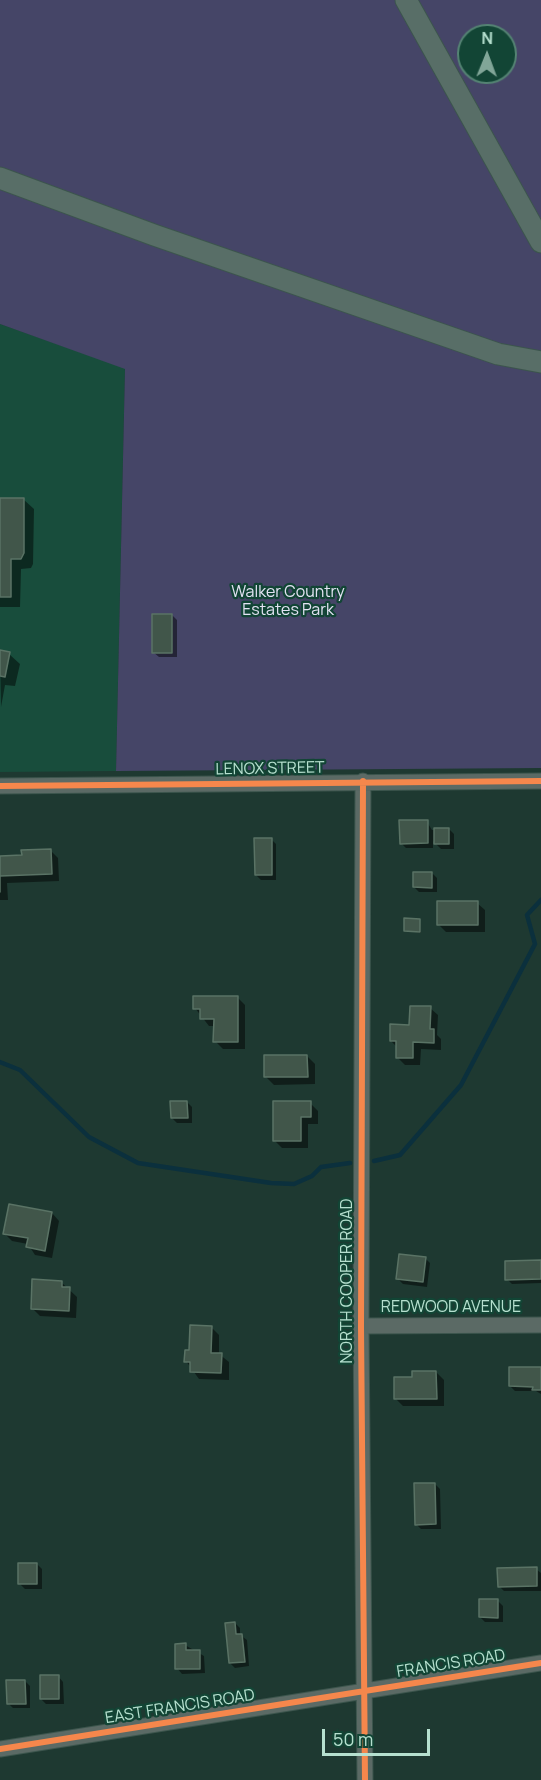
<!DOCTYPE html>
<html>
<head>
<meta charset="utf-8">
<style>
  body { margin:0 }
  #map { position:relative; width:541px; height:1780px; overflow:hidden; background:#1e3931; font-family:Manrope,sans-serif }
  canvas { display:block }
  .north { position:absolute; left:457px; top:24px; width:60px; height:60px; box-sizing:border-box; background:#124535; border:2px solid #548373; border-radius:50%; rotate:1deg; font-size:16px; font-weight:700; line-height:24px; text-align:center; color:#b6e0cf }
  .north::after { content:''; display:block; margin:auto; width:21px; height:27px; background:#81a698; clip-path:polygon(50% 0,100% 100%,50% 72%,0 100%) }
  .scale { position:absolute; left:322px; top:1729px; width:108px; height:27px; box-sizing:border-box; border:3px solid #b6e0cf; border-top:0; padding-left:8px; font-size:18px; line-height:21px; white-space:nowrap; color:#b6e0cf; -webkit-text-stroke:4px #124535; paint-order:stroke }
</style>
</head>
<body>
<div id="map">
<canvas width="541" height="1780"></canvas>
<div class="north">N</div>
<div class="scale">50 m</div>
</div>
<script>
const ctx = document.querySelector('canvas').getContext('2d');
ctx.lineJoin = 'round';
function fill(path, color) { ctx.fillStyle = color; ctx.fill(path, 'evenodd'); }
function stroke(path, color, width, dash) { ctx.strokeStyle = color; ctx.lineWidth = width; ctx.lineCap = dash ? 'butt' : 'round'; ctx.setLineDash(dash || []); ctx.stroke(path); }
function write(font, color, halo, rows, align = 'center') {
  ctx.font = font + ' Manrope,sans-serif'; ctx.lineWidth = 4.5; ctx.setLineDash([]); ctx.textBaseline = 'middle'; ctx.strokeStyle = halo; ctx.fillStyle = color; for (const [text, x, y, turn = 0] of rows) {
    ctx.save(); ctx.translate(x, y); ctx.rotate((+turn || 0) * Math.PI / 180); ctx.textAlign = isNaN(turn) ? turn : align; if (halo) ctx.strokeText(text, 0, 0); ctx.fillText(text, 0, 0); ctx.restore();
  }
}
fill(new Path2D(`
  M0,324l125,44 -9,403 -116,1z`), '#184d3c');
fill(new Path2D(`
  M0,0h541v768l-425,3 9,-402 -125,-45zM469,36h36v36h-36z`), '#454567');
fill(new Path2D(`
  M0,499h23l11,10 -1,55 -2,4 -10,1 -1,38h-20z
  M172,615l5,5v37h-18l-6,-5z
  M0,652l9,2 11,10 -5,22 -10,-1 -4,22z
  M427,822l5,8 17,-1 5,5v15h-13l-8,-8v7h-27l-5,-5z
  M271,839l5,5v36h-15l-5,-5z
  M50,850l8,8 1,23 -52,2 1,17h-8v-43l23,-1z
  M432,873l5,5v14h-18l-5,-5z
  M477,903l8,7v22h-39l-8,-8z
  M420,920l1,13 -16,-3z
  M237,997l8,8v44h-22l-8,-8v-15h-6l-14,-18z
  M430,1008l8,7 -1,20 4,4v11l-20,-1 -1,16h-15l-8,-8v-10l-6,-6z
  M307,1056l8,8v20l-41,1 -8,-8z
  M187,1102l5,5v16h-15l-5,-5z
  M310,1103l8,8v13h-10v24h-26l-8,-8z
  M52,1213l7,8 -7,37 -17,-3 -7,-11 -16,-3 -8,-8z
  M425,1258l5,5 -3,24 -24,-3 -5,-5z
  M541,1261v22l-29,1 -5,-5z
  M61,1282l16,15 -1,21 -36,-2 -8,-8z
  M211,1327l8,8v19l10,8v18l-30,-1 -13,-18 5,-10z
  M541,1369v25l-5,-3h-21l-5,-5z
  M436,1372l8,8v26h-41l-7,-7 18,-21z
  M435,1484l5,5 1,40h-20l-5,-5z
  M37,1564l5,5v20h-17l-5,-5z
  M536,1569l5,4v18h-37l-5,-5z
  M498,1601l5,5v16h-18l-5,-5z
  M235,1623l5,5v7l7,5 2,26 -14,2 -5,-5z
  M185,1645l19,11 1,17 -23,1 -5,-6z
  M58,1676l5,6 1,22h-18l-5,-5z
  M25,1681l5,5v22h-17l-5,-5z`), '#0007');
stroke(new Path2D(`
  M0,1062l20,8 69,67 49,26 133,20 23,1 18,-8 9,-9 29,-4
  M374,1161l26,-6 61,-70 74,-141 -8,-29 14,-15`), '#0b303d', 4.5);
const building = new Path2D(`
  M0,498h24v55l-3,6h-10v38h-11z
  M152,614h20v39h-20z
  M0,650l10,2 -5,25 -5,-1z
  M399,820h29v23l-28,1z
  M434,828h15v16h-15z
  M254,838h18v37h-17z
  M51,849l1,25 -52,2v16v-36l22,-1 -1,-5z
  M413,872h19v16l-19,-1z
  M437,901h41v24h-41z
  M404,918l16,1v13l-16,-1z
  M193,996h45v46h-25l1,-23h-14v-10h-7z
  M410,1006h21l-1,23h4v14l-21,-1v16h-17v-17h-6v-17l19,1z
  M264,1055h43l1,22h-44z
  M170,1101h17l1,17h-17z
  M273,1101h38v16h-10v24h-28z
  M9,1204l43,8 -7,39 -19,-4 2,-9 -25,-4z
  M399,1254l27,3 -3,25 -27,-3z
  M541,1260v19l-36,1v-19z
  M32,1279l30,2v6h8l-1,24 -38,-2z
  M190,1325l22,1 -1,27h11l-1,20 -31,-1v-10h-6l1,-12h4z
  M509,1367h32v23h-9l1,-3 -24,-1z
  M412,1371h24l1,28h-43v-22h18z
  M414,1483h21l1,41 -21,1z
  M18,1563h19v21h-19z
  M537,1567v19l-39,1 -1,-19z
  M479,1599h19v19l-19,-1z
  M235,1622l1,12h6l3,28 -16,1 -4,-40z
  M186,1643v7h14v19h-25v-25z
  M40,1675h19v24h-19z
  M6,1680h19l1,24h-19z`);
fill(building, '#41564a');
stroke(building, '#5a7365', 1.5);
const minor = new Path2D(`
  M363,781l-2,545 4,454
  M0,786l541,-5
  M361,1326l180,-1
  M0,1749l541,-86`);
const highway = new Path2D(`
  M406,0l135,242
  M0,178l154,57 344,119 43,8`);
stroke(minor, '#3c554d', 17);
stroke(highway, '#3c554d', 23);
stroke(minor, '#5b6a65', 15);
stroke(highway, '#586e67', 21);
stroke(new Path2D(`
  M363,781l-2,545 4,454
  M0,786l541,-5
  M0,1749l541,-86`), '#f5874c', 6);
write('16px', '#e3e2f3', '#124535', [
  ["Walker Country",288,593],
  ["Estates Park",288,611]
]);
write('16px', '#b6e0cf', '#124535', [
  ["LENOX STREET",270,769,-1],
  ["NORTH COOPER ROAD",348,1281,-90],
  ["REDWOOD AVENUE",451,1308],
  ["FRANCIS ROAD",451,1664,-9],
  ["EAST FRANCIS ROAD",180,1707,-9]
]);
</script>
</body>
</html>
